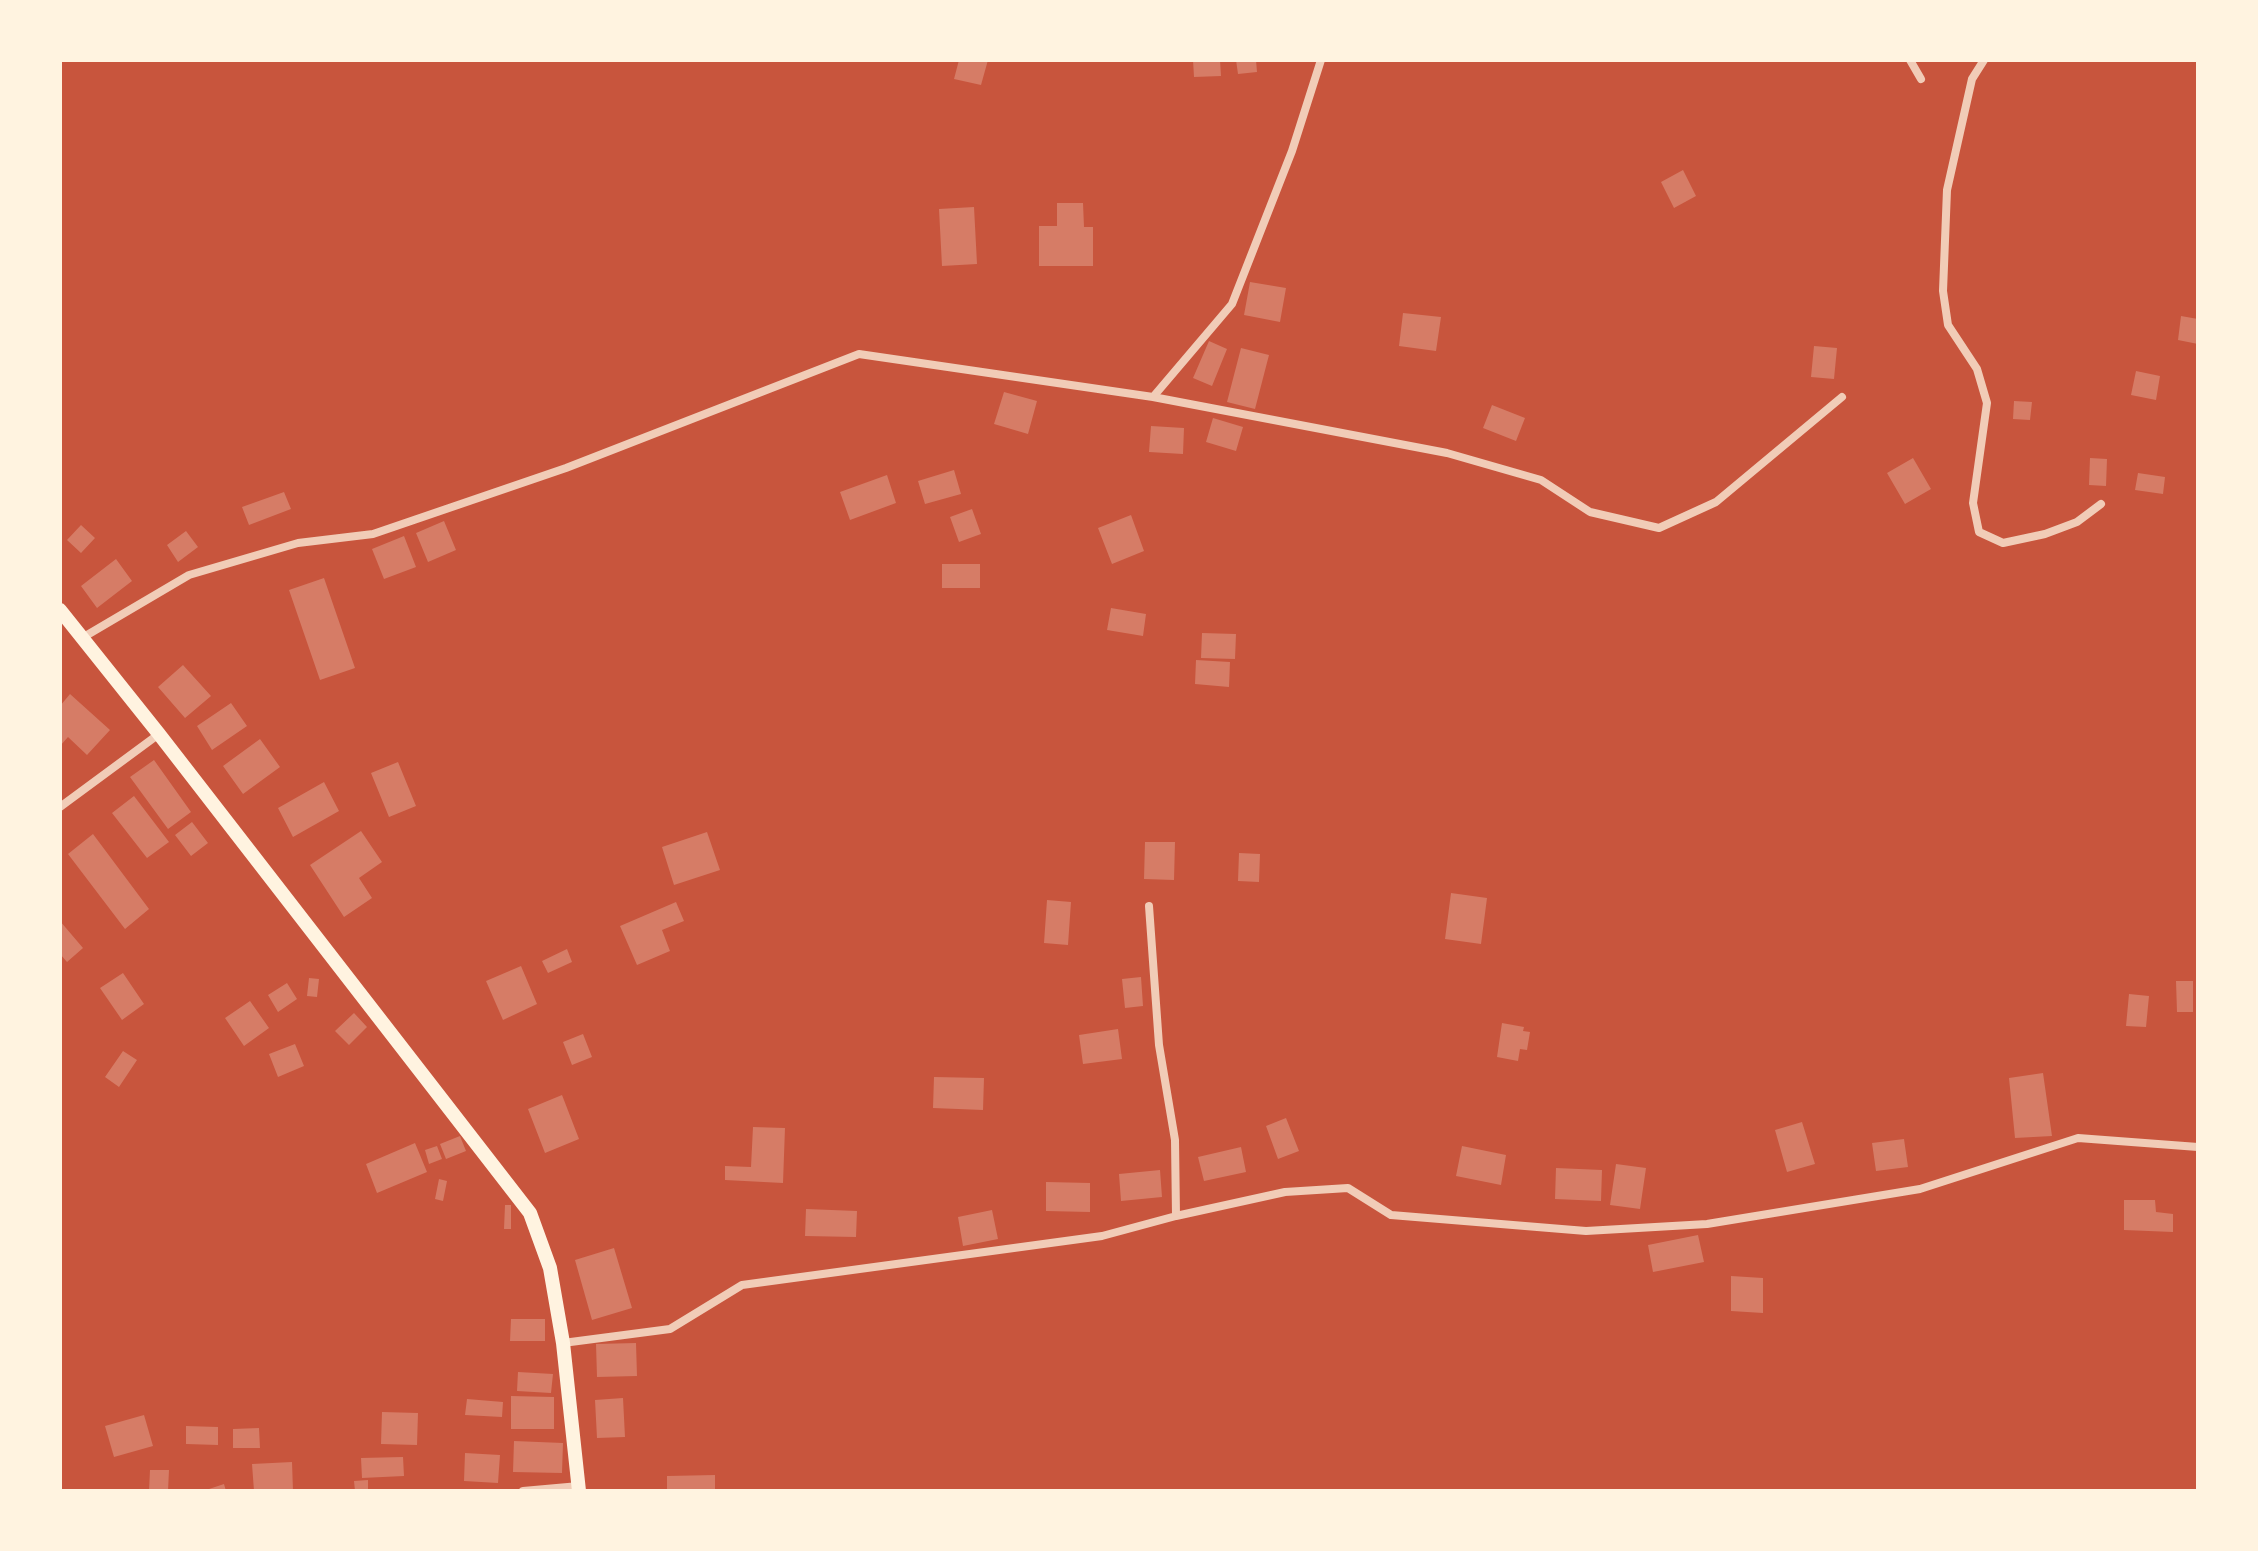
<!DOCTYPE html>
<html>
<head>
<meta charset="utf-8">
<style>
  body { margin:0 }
  #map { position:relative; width:2258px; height:1551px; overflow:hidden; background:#c8553d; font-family:Jost,sans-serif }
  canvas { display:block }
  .frame { position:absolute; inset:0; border:62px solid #fff3e0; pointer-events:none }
</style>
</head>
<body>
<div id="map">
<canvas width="2258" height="1551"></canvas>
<div class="frame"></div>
</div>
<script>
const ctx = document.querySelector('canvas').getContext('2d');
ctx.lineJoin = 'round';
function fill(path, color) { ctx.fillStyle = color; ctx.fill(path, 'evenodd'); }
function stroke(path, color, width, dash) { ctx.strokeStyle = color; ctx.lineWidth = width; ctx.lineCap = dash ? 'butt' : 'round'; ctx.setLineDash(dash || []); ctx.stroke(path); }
fill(new Path2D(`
  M959,60h29l-7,25 -27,-6z
  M1193,60h27l1,16 -27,1z
  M1236,60h20l1,12 -19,2z
  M1683,170l13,26 -22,12 -13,-26z
  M1057,203h26l1,24h9v39h-54v-40h18z
  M974,207l3,57 -35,2 -3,-57z
  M1250,282l36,6 -6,34 -36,-7z
  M1403,313l38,4 -5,34 -37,-5z
  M2181,316l17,3v25l-20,-4z
  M1209,341l18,8 -15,37 -19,-8z
  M1814,346l23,2 -3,31 -23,-2z
  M1241,348l28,7 -14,54 -28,-7z
  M2136,371l24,5 -4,24 -25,-5z
  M1004,392l33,9 -9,33 -34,-10z
  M2014,401l18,1 -2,18 -17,-1z
  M1492,405l33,13 -9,23 -33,-13z
  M1213,418l30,9 -7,24 -30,-9z
  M1151,426l33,2 -1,26 -34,-2z
  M1913,458l18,31 -26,15 -18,-31z
  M2090,458l17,1 -1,27 -17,-1z
  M954,470l7,24 -36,10 -7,-23z
  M2138,473l27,4 -2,17 -28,-4z
  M887,475l9,28 -46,17 -10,-28z
  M284,492l7,17 -42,16 -7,-18z
  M972,509l9,25 -22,8 -9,-25z
  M1131,515l13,36 -32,13 -14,-36z
  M444,521l12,29 -28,12 -12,-29z
  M81,525l14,13 -14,15 -14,-13z
  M186,531l12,16 -20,15 -11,-17z
  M404,536l12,31 -32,12 -12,-30z
  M116,559l16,22 -35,27 -16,-22z
  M942,564h38v24h-38z
  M324,578l31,90 -35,12 -31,-90z
  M1111,608l35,6 -3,22 -36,-6z
  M1202,633l34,1 -1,25 -34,-1z
  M1196,660l34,2 -1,25 -34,-3z
  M183,665l28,31 -26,22 -27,-31z
  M70,694l40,36 -23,25 -19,-18 -8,9v-40z
  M231,703l16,23 -35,24 -15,-24z
  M260,739l20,28 -37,27 -20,-28z
  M154,760l37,52 -23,17 -38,-52z
  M398,762l18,44 -27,11 -18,-44z
  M324,782l15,29 -46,26 -15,-29z
  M134,796l35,46 -22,16 -35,-45z
  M192,822l16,21 -17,13 -16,-21z
  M361,831l21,31 -23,16 13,20 -28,19 -34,-52z
  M707,832l13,38 -46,15 -12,-38z
  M93,834l56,75 -24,20 -57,-75z
  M1145,842h30l-1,38 -30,-1z
  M1239,853l21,1 -1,28 -21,-1z
  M1451,893l36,5 -6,46 -36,-5z
  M1047,900l24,2 -3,43 -24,-2z
  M676,902l8,19 -22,9 8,21 -33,14 -17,-39z
  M60,921l23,27 -16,14 -7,-8z
  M567,949l5,13 -24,11 -6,-12z
  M521,966l16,38 -34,16 -17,-39z
  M123,973l21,31 -22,16 -22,-32z
  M1141,977l2,29 -18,2 -3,-29z
  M309,978l10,1 -2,18 -10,-1z
  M2176,981h17v31h-16z
  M287,983l10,16 -19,13 -10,-17z
  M2129,994l20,2 -3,31 -20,-1z
  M250,1001l19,27 -25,18 -19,-28z
  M354,1013l13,14 -18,18 -14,-14z
  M1502,1023l22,4 -1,4 7,1 -3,18 -7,-1 -2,12 -21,-4z
  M1118,1029l4,30 -39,5 -4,-29z
  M583,1034l9,23 -20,8 -9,-23z
  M295,1044l9,22 -26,11 -9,-23z
  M123,1051l14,9 -18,27 -14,-10z
  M2043,1073l9,63 -37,2 -6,-60z
  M934,1077l50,1 -1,32 -50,-2z
  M562,1095l17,44 -34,14 -17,-44z
  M1286,1118l13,33 -21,8 -12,-33z
  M1802,1122l13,42 -28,8 -12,-42z
  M753,1127l32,1 -2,55 -58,-3v-14l26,1z
  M460,1136l6,15 -20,8 -6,-15z
  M1904,1139l4,28 -32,4 -4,-28z
  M415,1143l12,29 -50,21 -11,-29z
  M437,1146l5,13 -13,5 -4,-14z
  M1462,1146l44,9 -5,30 -45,-9z
  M1241,1147l5,25 -42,9 -6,-24z
  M1616,1164l30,4 -6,41 -30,-4z
  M1556,1168l46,2 -1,31 -46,-2z
  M1160,1170l2,27 -41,4 -2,-27z
  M439,1179l8,2 -4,20 -8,-2z
  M1046,1182l44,1v29l-44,-1z
  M2124,1200h31l1,12 17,2v18l-49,-2z
  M505,1205h6v24h-7z
  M806,1209l51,2 -1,26 -51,-1z
  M992,1210l6,29 -35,7 -5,-29z
  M1698,1235l6,27 -51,10 -5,-27z
  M614,1248l18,60 -40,12 -17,-60z
  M1731,1276l32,2v35l-32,-2z
  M511,1319h34v22h-35z
  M636,1343l1,33 -40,1 -1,-33z
  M518,1372l35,2 -2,19 -34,-2z
  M511,1396l43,1v32h-43z
  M623,1398l2,39 -28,1 -2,-38z
  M467,1399l36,3 -1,15 -37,-2z
  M382,1412l36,1 -1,32 -36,-1z
  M144,1415l9,31 -39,11 -9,-31z
  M186,1426l32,1v18l-32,-1z
  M259,1428l1,20h-27v-19z
  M514,1441l49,2 -1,30 -49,-1z
  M465,1453l35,2 -2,28 -34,-2z
  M403,1457l1,19 -42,2 -1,-20z
  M292,1462l1,29h-39l-2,-27z
  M150,1470h19l-1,21h-19z
  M715,1475v16h-48v-15z
  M368,1480v11h-13l-1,-10z
  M224,1484l2,7h-20v-1z`), '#d67c66');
stroke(new Path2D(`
  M1910,60l11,19
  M1984,60l-12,19 -25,111 -4,101 5,34 29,44 10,34 -14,100 6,29 24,11 42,-9 32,-12 24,-18
  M1153,397l294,56 94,27 49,32 69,16 57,-26 126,-105
  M82,638l107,-63 109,-32 75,-9 193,-66 293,-114 294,43 79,-93 60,-153 29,-91
  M60,807l99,-73
  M1149,906l10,139 16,95 1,76
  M563,1343l107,-14 72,-44 360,-49 74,-20 109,-24 63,-4 43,27 195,16 121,-7 213,-35 158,-51 120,9
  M523,1491l56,-5`), '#f1ccb7', 8);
stroke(new Path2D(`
  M60,610l99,124 371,479 20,55 13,75 16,148`), '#fff3e0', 14);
</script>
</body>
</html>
